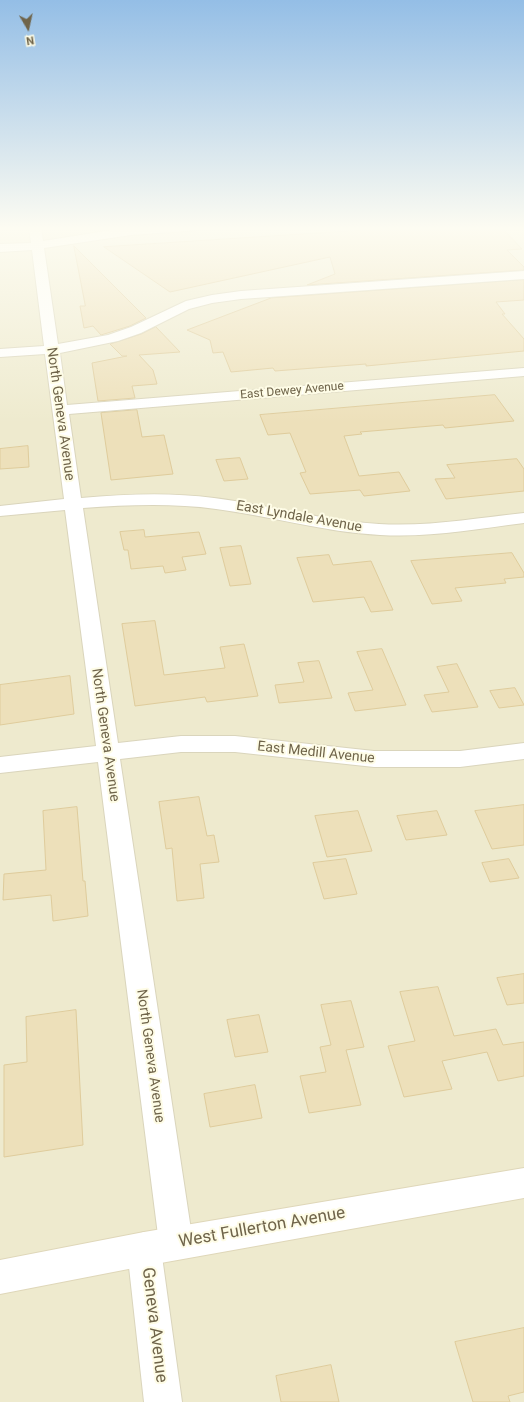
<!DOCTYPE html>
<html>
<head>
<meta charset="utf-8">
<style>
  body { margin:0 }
  #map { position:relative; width:524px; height:1402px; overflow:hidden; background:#faf9e1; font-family:Roboto,sans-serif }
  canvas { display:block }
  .north { position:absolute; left:8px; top:8px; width:40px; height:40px; -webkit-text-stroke:3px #fefce6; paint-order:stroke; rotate:171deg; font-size:11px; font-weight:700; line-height:16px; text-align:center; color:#6f644a }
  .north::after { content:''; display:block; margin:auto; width:14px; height:18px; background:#6f644a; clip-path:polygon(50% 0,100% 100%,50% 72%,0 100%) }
</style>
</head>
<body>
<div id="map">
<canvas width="524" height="1402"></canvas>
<div class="north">N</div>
</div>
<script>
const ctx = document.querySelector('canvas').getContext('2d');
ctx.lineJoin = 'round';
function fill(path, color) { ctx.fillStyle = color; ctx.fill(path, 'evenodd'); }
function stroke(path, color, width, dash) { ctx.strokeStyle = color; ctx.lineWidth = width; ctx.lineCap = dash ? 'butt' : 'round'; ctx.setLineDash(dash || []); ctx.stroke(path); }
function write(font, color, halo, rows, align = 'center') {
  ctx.font = font + ' Roboto,sans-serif'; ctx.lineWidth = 4; ctx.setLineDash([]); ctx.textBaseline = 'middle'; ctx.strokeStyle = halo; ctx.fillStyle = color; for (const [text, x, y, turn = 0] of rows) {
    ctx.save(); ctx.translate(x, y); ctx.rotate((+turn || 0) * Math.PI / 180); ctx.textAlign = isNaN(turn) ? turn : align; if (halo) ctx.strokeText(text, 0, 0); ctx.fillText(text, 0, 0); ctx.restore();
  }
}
fill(new Path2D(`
  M0,227h524v1175h-524z`), '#eeeace');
const building = new Path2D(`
  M412,227h70l4,3 17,-1 19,20 -15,1 17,17v3l-217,15 28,-11 -5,-17 -160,35 -66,-45z
  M74,246l72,72 -16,8 -29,9 -8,-9 -9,2 -4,-22h5z
  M524,280v20l-28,2 9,12h-3l22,25v12l-158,15v-2l-91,7 -2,-3 -42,4 -8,-20 -10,1 -3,-13 -23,-10 84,-32z
  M156,327l24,25 -41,3 14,15 4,14 -25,2 3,12 -37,3 -6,-38 35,-7h-5l-12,-12 31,-10z
  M495,395l19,26 -69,7 -2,-3 -83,7 2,2 -18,2 15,40 40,-4 11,19 -46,5 -4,-6 -50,4 -10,-21 6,-1 -16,-39 -22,2 -8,-20z
  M137,410l5,27 22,-2 9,39 -62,6 -10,-67z
  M28,446l1,21 -29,2v-20z
  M240,458l8,21 -24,2 -8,-21z
  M517,459l7,10v22l-78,8 -11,-20 20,-1 -8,-13z
  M144,530l1,7 54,-5 7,22 -24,3 4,13 -21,3 -2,-7 -32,3 -3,-19h-4l-4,-18z
  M241,546l10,38 -21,2 -10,-38z
  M512,553l12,20v4l-20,2 2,4 -51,5 7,13 -30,3 -21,-43z
  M329,555l4,10 38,-4 22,49 -22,2 -7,-15 -51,5 -16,-44z
  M155,621l9,54 61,-7 -5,-21 24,-3 14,52 -51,6 -2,-5 -70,9 -13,-82z
  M382,649l24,56 -51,6 -7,-18 25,-3 -16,-38z
  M319,661l13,37 -53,5 -4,-18 29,-3 -6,-19z
  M457,664l21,43 -46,5 -8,-17 25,-3 -12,-25z
  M70,676l4,38 -74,11v-40z
  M515,688l9,17 -25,3 -9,-17z
  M199,797l8,39 7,-1 5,27 -19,2 4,34 -27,3 -5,-53 -6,1 -7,-47z
  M524,805v40l-32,4 -17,-38z
  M77,807l6,74h2l3,35 -35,5 -2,-26 -48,5 1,-26 42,-4 -3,-59z
  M358,811l14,40 -45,6 -12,-41z
  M437,811l10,24 -41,5 -9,-24z
  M346,859l11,35 -33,5 -11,-36z
  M509,859l10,19 -29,4 -8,-19z
  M524,974v29l-17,2 -10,-27z
  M438,987l16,49 42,-7 7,16 21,-3v34l-26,5 -11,-29 -45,9 10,28 -48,8 -16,-51 27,-5 -15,-49z
  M351,1001l13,46 -18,3 15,55 -52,8 -9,-37 26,-4 -6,-25 11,-2 -10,-40z
  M76,1010l7,135 -79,12v-92l23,-3 -1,-45z
  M259,1015l9,37 -33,5 -8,-37z
  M255,1085l7,33 -52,9 -6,-33z
  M524,1328v64l-16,4 2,6h-37l-18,-60z
  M331,1365l8,37h-58l-5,-26z`);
fill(building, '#ede0ba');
stroke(building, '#dfcc9c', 1);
const street = new Path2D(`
  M29,227h12l2,14 88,-14h74l-6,3 -68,5 -87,13 14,96 50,-9 23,-8 55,-26 26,-6 29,-4 283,-20v8l-283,20 -29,4 -23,6 -48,24 -23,8 -58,12 7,52 457,-37v8l-455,38 12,84c45,-4 89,-6 133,0 56,7 109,23 165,26 48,3 97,-6 145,-11v10c-48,6 -96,15 -144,12 -56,-3 -110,-19 -164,-26 -44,-6 -89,-4 -133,-1l35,235 63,-7h54l139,15h86l64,-8v16l-64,8h-86l-139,-15h-54l-61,7 73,484 -5,12 -12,5 -12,-5 -5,-12 -61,-481 -98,11v-16l96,-11 -31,-236 -65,6v-10l64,-7 -19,-145 -45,3v-8l44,-3 -12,-96 -32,2v-8l31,-1z
  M144,1232l12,5 5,12 21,153h-38l-17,-153 5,-12z`);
const secondary = new Path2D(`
  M524,1168v30l-380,68 -144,28v-34l144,-28z`);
stroke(street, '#dad5bc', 2);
stroke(secondary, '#dfd7b9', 2);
fill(street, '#fff');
fill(secondary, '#fff');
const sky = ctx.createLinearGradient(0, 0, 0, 423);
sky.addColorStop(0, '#94bee6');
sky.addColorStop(0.54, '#fdfcf2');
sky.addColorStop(1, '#fdfcf200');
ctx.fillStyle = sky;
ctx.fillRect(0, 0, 524, 423);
write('12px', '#6f644a', '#fefce6', [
  ["East Dewey Avenue",292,391,-5]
]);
write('14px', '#6f644a', '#fefce6', [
  ["North Geneva Avenue",60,414,82],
  ["East Lyndale Avenue",299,517,10],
  ["North Geneva Avenue",105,735,82],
  ["East Medill Avenue",316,753,6],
  ["North Geneva Avenue",150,1056,82]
]);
write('17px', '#6f644a', '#fefce6', [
  ["West Fullerton Avenue",262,1228,-10],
  ["Geneva Avenue",154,1325,83]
]);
</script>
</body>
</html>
